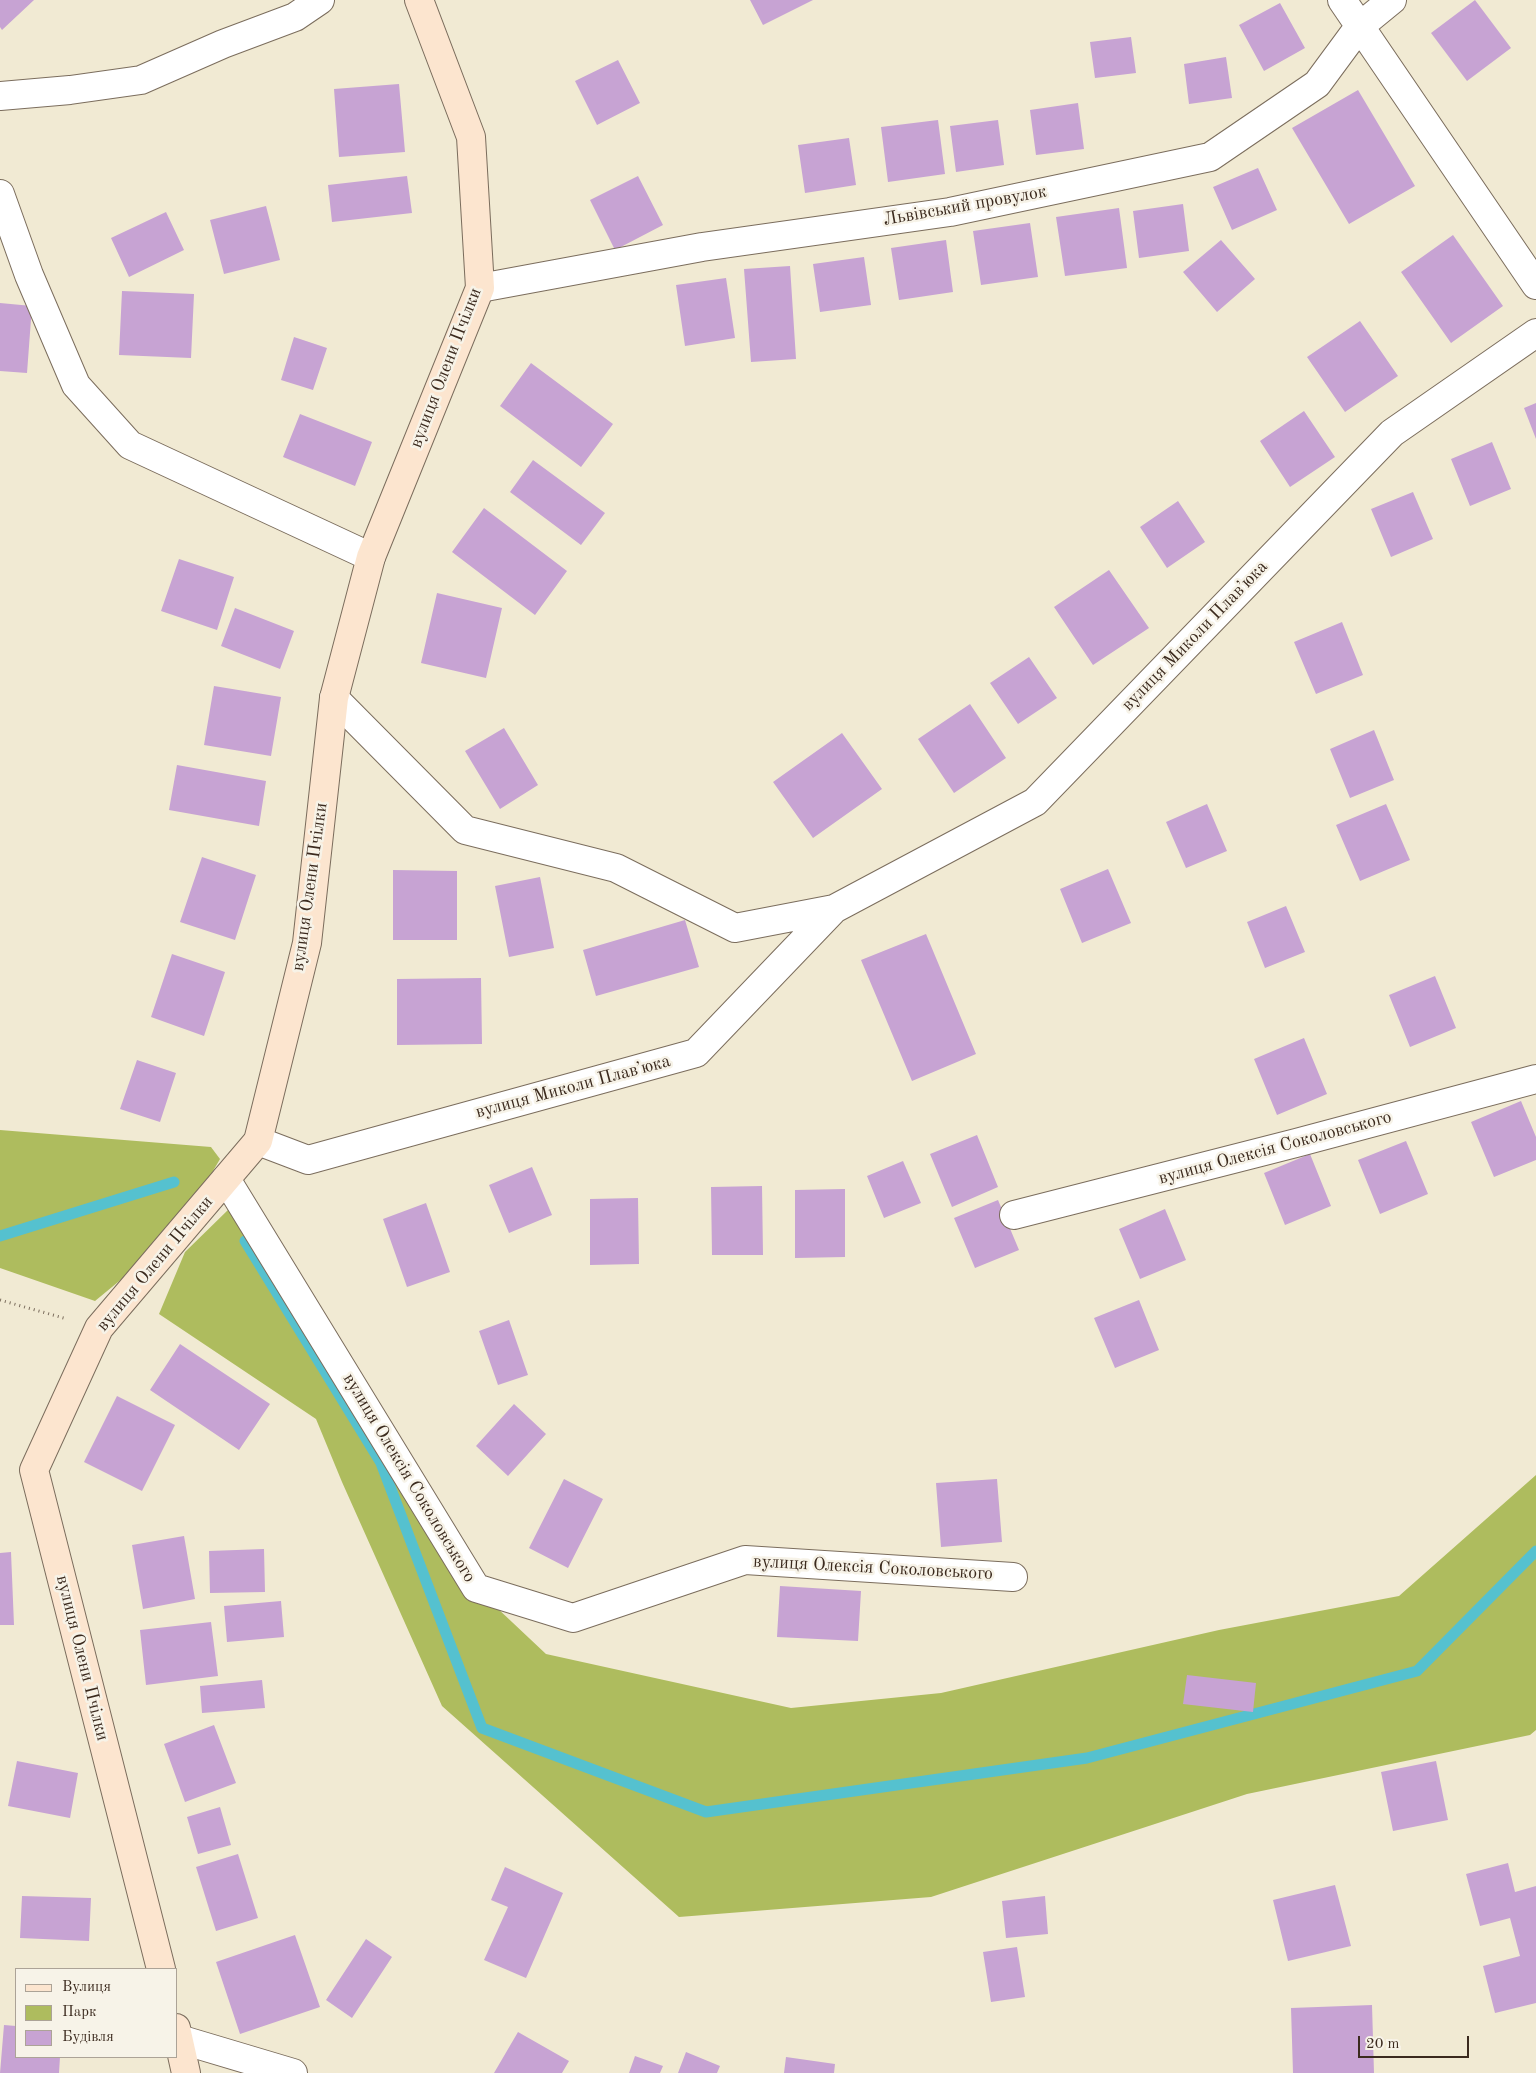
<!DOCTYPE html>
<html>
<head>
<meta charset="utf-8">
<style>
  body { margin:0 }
  #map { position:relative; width:1536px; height:2073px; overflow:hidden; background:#f1ead3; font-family:"Old Standard TT",serif }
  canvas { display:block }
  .legend { position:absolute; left:15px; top:1968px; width:162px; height:90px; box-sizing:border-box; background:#f7f3e8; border:1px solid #aca397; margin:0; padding:6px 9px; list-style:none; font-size:15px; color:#3b2a1e }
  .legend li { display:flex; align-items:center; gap:10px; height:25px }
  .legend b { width:25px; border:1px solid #aca397 }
  .scale { position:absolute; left:1358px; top:2036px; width:111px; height:22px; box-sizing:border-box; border:2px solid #3b2a1e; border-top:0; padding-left:6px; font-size:15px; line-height:18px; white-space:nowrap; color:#3b2a1e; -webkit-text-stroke:4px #f7f3e8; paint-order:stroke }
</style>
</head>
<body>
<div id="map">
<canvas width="1536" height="2073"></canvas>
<ul class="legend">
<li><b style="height:6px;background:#fce5cf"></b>Вулиця</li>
<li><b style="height:14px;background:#aebc5e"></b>Парк</li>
<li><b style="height:14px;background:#c7a3d3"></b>Будівля</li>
</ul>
<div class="scale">20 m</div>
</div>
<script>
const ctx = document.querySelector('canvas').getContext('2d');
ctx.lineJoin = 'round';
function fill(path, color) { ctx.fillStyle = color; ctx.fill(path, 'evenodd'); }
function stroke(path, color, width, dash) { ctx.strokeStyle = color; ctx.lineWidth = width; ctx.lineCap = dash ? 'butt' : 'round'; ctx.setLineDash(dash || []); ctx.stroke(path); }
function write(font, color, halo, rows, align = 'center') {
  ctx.font = font + ' "Old Standard TT",serif'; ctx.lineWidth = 5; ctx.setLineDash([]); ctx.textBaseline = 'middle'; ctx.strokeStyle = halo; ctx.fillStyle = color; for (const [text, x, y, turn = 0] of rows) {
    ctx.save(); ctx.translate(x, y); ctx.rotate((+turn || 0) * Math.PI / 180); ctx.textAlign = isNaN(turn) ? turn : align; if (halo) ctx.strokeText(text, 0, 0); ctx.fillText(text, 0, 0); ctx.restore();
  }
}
fill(new Path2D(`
  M0,1130l211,17 9,12 -21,36 -53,64 -51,42 -95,-33z
  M230,1208l232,367 84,79 245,54 150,-15 278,-63 180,-34 137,-121v255l-6,5 -283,59 -316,103 -252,20 -237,-211 -100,-224 -26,-63 -157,-105 26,-62z`), '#aebc5e');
stroke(new Path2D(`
  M0,1236l174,-54
  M245,1241l136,222 101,265 224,84 381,-54 330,-87 119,-120`), '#55c1cf', 11);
fill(new Path2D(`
  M0,0h34l-32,30 -2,-3z
  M750,0h63l-50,25z
  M1475,0l36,48 -44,33 -36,-48z
  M1280,3l25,45 -41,23 -25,-46z
  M1131,37l5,36 -41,5 -5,-36z
  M1226,57l6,41 -43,6 -5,-40z
  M618,60l22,43 -43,22 -22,-44z
  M399,84l6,68 -66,5 -5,-68z
  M1358,90l57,96 -66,38 -57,-96z
  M1078,103l6,46 -48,6 -6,-45z
  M938,120l7,54 -57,8 -7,-55z
  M998,120l6,45 -48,7 -6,-46z
  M849,138l7,47 -51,8 -7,-48z
  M1258,168l19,42 -45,20 -19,-43z
  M407,176l5,37 -80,9 -4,-37z
  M638,176l25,49 -48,25 -25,-50z
  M1183,204l6,47 -50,7 -6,-47z
  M266,206l14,54 -56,14 -14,-54z
  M1119,208l8,60 -62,8 -9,-59z
  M166,212l18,38 -55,27 -18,-39z
  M1030,223l8,54 -57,8 -8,-54z
  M1453,235l50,71 -52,37 -50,-71z
  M946,240l7,52 -54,8 -8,-52z
  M1221,240l34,39 -38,33 -34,-40z
  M864,257l7,48 -51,7 -7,-48z
  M790,266l6,93 -45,3 -7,-93z
  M726,278l9,60 -50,8 -9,-61z
  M122,291l72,3 -3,64 -72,-3z
  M0,303l32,3 -5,67 -27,-2z
  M1360,321l38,55 -53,36 -38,-55z
  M294,337l33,11 -14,42 -32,-10z
  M531,363l82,61 -32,43 -81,-61z
  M1536,403v36l-12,-31z
  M1304,411l31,46 -45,30 -30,-46z
  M300,414l72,28 -17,44 -72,-29z
  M1492,442l19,47 -41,17 -19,-47z
  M533,460l72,53 -24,32 -71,-53z
  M1413,492l20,47 -42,18 -20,-48z
  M1178,501l27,41 -38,26 -27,-41z
  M484,508l83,63 -32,44 -83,-63z
  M179,559l55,18 -17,53 -56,-19z
  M1109,570l40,58 -56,37 -39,-58z
  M437,593l65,15 -16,70 -65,-15z
  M235,608l59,23 -14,38 -59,-23z
  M1342,622l21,53 -47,19 -22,-52z
  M1029,657l28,41 -39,26 -28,-41z
  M214,686l67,11 -10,59 -67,-11z
  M970,704l36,54 -52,35 -36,-54z
  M504,728l34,57 -38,24 -35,-58z
  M1374,730l20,50 -44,18 -20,-49z
  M842,733l40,56 -69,49 -40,-56z
  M177,765l89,16 -7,45 -90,-16z
  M1207,804l20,47 -41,17 -20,-46z
  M1386,804l24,56 -50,21 -24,-56z
  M202,857l54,18 -21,65 -55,-18z
  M1108,869l23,54 -49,20 -22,-54z
  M393,870l64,1v69h-64z
  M540,877l14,71 -45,9 -14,-71z
  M1286,906l19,46 -40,16 -18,-46z
  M685,920l14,47 -103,29 -13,-46z
  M926,934l50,120 -64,27 -51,-121z
  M172,954l53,18 -21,64 -53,-19z
  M1435,976l21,52 -46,19 -21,-52z
  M481,978l1,66 -85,1v-66z
  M1304,1038l23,56 -50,21 -23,-56z
  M137,1060l39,13 -16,49 -40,-13z
  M1521,1101l15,36v23l-42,17 -23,-55z
  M977,1135l21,52 -46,20 -22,-53z
  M1406,1141l22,53 -48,20 -22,-54z
  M1310,1154l21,52 -46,19 -21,-52z
  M903,1161l18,42 -37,15 -17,-42z
  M532,1167l20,48 -43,18 -20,-48z
  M762,1186l1,69h-51l-1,-68z
  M845,1189v68l-50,1v-68z
  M638,1198l1,66 -49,1v-66z
  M998,1200l21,50 -44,18 -21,-50z
  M426,1203l24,69 -43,15 -24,-68z
  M1165,1209l21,51 -46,19 -21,-50z
  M1139,1300l20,50 -44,18 -21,-50z
  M509,1320l19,55 -30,10 -19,-54z
  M180,1344l90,60 -31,46 -89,-60z
  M117,1396l58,29 -33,66 -58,-29z
  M514,1404l32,30 -38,42 -32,-30z
  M564,1479l39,20 -35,69 -39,-20z
  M997,1479l5,63 -61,5 -5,-64z
  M184,1536l11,63 -52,10 -11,-64z
  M264,1549l1,43 -55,1 -1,-42z
  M11,1552l3,73h-14v-72z
  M780,1586l81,5 -3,50 -81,-4z
  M281,1601l3,36 -57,5 -3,-36z
  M211,1622l7,54 -72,9 -6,-55z
  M1187,1675l69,8 -3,29 -70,-8z
  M262,1680l3,28 -63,5 -2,-27z
  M214,1725l22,58 -51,19 -21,-58z
  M17,1761l61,12 -8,45 -62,-12z
  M1436,1761l12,59 -55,11 -12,-59z
  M220,1807l11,38 -33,9 -11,-37z
  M238,1854l20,64 -42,13 -20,-64z
  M1508,1863l7,29 21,-6v117l-41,10 -12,-47 37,-10 -10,-38 -30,8 -14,-52z
  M505,1867l58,26 -37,85 -42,-18 24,-53 -17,-7z
  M1335,1885l16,61 -63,15 -15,-61z
  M22,1896l69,2 -2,43 -69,-3z
  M1045,1896l3,38 -42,4 -4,-37z
  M295,1935l25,72 -80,27 -24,-72z
  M366,1939l26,18 -40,61 -26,-18z
  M1017,1947l8,50 -34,5 -8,-50z
  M1372,2005l2,68h-81l-2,-65z
  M4,2025l12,1v31h44l-1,16h-59z
  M518,2032l51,29 -7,12h-68z
  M686,2052l34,14 -3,7h-39z
  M635,2056l28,10 -3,7h-31z
  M786,2057l49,7 -1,9h-50z`), '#c7a3d3');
const street = new Path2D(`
  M1342,0l194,285
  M0,96l70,-6 71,-10 82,-36 72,-27 25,-17
  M0,194l29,81 47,110 54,60 241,112
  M480,288l222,-41 248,-35 260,-55 107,-73 42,-57 33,-27
  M334,698l131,132 151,38 119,60 99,-19
  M258,1141l50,19 388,-107 138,-144 201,-107 357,-369 144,-100
  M226,1179l250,409 97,30 172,-58 268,17
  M1014,1215l282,-72 240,-64
  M179,2039l114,34`);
const secondary = new Path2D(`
  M161,1969l-127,-499 65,-142 159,-187 49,-198 27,-245 37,-141 109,-269 -9,-151 -52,-137
  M176,2028l10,45`);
stroke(street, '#7b6d5d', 30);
stroke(secondary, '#7b6d5d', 30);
stroke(new Path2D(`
  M0,1300l67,19`), '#7b6d5d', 3, [1, 4]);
stroke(street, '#fff', 28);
stroke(secondary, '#fce5cf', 28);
write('18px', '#3b2a1e', '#f7f3e8', [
  ["Львівський провулок",965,206,-10],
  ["вулиця Олени Пчілки",446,368,-69],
  ["вулиця Миколи Плавʼюка",1195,636,-46],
  ["вулиця Олени Пчілки",310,887,-82],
  ["вулиця Миколи Плавʼюка",573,1087,-15],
  ["вулиця Олексія Соколовського",1275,1148,-15],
  ["вулиця Олени Пчілки",155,1264,-50],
  ["вулиця Олексія Соколовського",409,1478,59],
  ["вулиця Олексія Соколовського",873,1568,3],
  ["вулиця Олени Пчілки",82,1658,76]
]);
</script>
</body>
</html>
